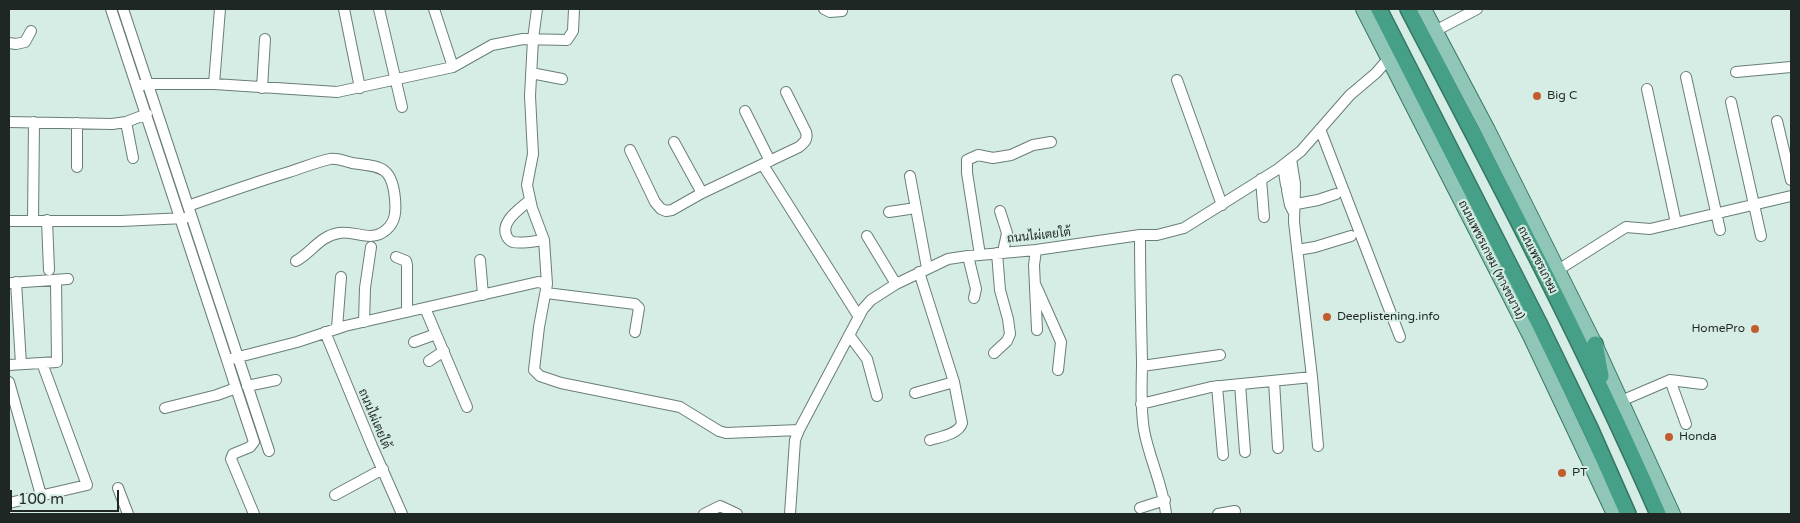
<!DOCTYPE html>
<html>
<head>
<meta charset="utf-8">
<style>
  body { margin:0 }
  #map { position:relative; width:1800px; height:523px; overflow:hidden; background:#d5ede4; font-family:"Varela Round",sans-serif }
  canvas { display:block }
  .frame { position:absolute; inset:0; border:10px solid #1f2724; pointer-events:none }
  .scale { position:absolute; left:10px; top:490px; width:109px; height:22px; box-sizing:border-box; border:2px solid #1f2724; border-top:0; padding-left:6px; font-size:15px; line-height:18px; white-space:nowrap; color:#1f2724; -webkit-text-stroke:4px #d5ede4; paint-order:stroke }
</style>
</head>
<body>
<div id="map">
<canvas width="1800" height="523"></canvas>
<div class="frame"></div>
<div class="scale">100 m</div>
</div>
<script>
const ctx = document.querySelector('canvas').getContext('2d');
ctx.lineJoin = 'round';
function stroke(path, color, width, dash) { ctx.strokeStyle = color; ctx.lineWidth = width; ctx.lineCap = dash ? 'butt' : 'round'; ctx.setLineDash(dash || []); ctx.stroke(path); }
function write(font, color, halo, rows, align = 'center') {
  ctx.font = font + ' "Varela Round",Sarabun,sans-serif'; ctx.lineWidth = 4; ctx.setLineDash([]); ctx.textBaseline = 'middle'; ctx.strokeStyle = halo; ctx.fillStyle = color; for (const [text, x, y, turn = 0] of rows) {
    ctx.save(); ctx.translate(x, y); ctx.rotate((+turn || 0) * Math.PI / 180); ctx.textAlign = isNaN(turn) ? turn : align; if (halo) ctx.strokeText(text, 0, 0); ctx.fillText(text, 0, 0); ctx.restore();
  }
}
const minor = new Path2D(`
  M111,9l116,351 70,-18 48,-16 193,-44 9,2 -8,43 -5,43 6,6 21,7 119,24 39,24 7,2 73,-3
  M123,9l146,442
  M344,9l16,79
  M379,9l23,98
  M434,9l19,58
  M537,9l-4,30 -3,57 3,58 -6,31 5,23 12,32 3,44
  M824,9l6,3 12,-1
  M1435,31l42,-22
  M9,43l7,1 9,-2 6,-11
  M1736,72l55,-5
  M531,73l31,6
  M1686,77l34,153
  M1177,80l45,125
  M214,84l6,-75
  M137,86l10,-2h67l123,8 116,-25 39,-22 31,-6 44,1 6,-9 1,-22
  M262,88l3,-49
  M1647,89l29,134
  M1731,102l30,134
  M745,111l25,50
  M1777,121l14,59
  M9,122l103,2 14,-2 21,-8
  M126,122l7,36
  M77,123v44
  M1320,129l80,208
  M674,142l28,51
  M630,150l25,52 6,7 5,2 6,-1 30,-17 97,-46c6,-5 9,-8 7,-15l-20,-40
  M1291,159l4,25
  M763,165l96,152
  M1283,165l3,20
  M910,176l17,92
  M1261,179l3,38
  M1287,190l3,15 3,6
  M530,200c-10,9 -31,22 -23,37 2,3 3,4 6,5 9,2 22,-1 31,-2
  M1291,205l27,-5 18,-6
  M188,206c34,-12 68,-24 101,-34 13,-4 27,-10 41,-13 7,-1 15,2 22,4 28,4 40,2 43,36 1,11 1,23 -9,31 -15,13 -30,0 -47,3 -19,3 -27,19 -43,28
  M1000,211l7,22 -4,19
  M889,212l27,-4
  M33,220l1,-98
  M47,220l2,50
  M9,221h112l64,-3
  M1140,235c0,42 1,84 2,126 0,23 -2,45 2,69 5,28 19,55 22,84
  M867,236l29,48
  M1036,250l-2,15 3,65
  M1297,250l18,-3 36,-11
  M980,255l-13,-82v-13l11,-5 15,3 18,-3 22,-10 18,-3
  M968,256l8,33 -2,9
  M396,257l10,4 1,4v47
  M480,260l3,35
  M1558,270l68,-43 24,2 141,-33
  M919,272l35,110 8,41c-3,11 -22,14 -32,17
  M16,282l5,82
  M9,283l59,-4
  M1036,286l25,56 -3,28
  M546,293l89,11 4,4 -4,24
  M425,308l42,99
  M364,322l1,-34 6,-41
  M337,328l4,-51
  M325,332l47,114 30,68
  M849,335l18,24 10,37
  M414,342l22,-8
  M994,353l13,-12 3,-7 -2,-15 -8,-29 -3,-37
  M429,361l15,-10
  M9,365l48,-3 -1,-82
  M1142,366l78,-11
  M1312,377l6,69
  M1670,380l16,44
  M1274,381l4,67
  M9,382l32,113
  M1240,384l5,68
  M247,386l29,-6
  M1217,386l6,69
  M236,388l18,54 -4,5 -17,7 -2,5 23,55
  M915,393l39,-11
  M1621,401l49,-21 32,4
  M1141,404l70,-17 101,-10 -18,-155 1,-35
  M165,408l52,-13 19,-7 -9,-28
  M118,488l10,26
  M335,495l48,-26
  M9,503l78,-18 -45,-122
  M1140,508l25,-8
  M704,514l16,-8 17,8
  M790,514l5,-74 4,-10 64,-121 8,-9 25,-16 52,-25 20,-3 68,-6 104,-15h17l27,-7 94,-59 23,-18 49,-56 26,-22 13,-15
  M1218,514l17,-3`);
const major = new Path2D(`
  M1363,9l167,327 84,178
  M1424,9l64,121 107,214 78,170`);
const highway = new Path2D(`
  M1379,9l160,314 51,105 38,86
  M1408,9c87,166 175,333 250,505
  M1595,344l6,32`);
stroke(minor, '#697e77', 12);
stroke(major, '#387664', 16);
stroke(highway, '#387664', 18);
stroke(minor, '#fff', 10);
stroke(major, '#8fc6b7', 14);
stroke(highway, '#45a087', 15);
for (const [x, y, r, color] of [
  [1537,96,5,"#c25c2e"],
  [1327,317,5,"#c25c2e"],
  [1755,329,5,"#c25c2e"],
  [1669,437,5,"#c25c2e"],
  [1562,473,5,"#c25c2e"]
]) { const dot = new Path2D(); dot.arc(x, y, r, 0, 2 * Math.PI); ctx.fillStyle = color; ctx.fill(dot); stroke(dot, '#d5ede4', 2); }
write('12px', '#1f2724', '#d5ede4', [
  ["Big C",1547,96],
  ["Deeplistening.info",1337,317],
  ["HomePro",1745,329,"right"],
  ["Honda",1679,437],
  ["PT",1572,473]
], 'left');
write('12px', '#1f2724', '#d5ede4', [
  ["ถนนไผ่เตยใต้",1039,236,-6],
  ["ถนนเพชรเกษม (ทางขนาน)",1491,260,63],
  ["ถนนเพชรเกษม",1537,260,63],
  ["ถนนไผ่เตยใต้",374,419,67]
]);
</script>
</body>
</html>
